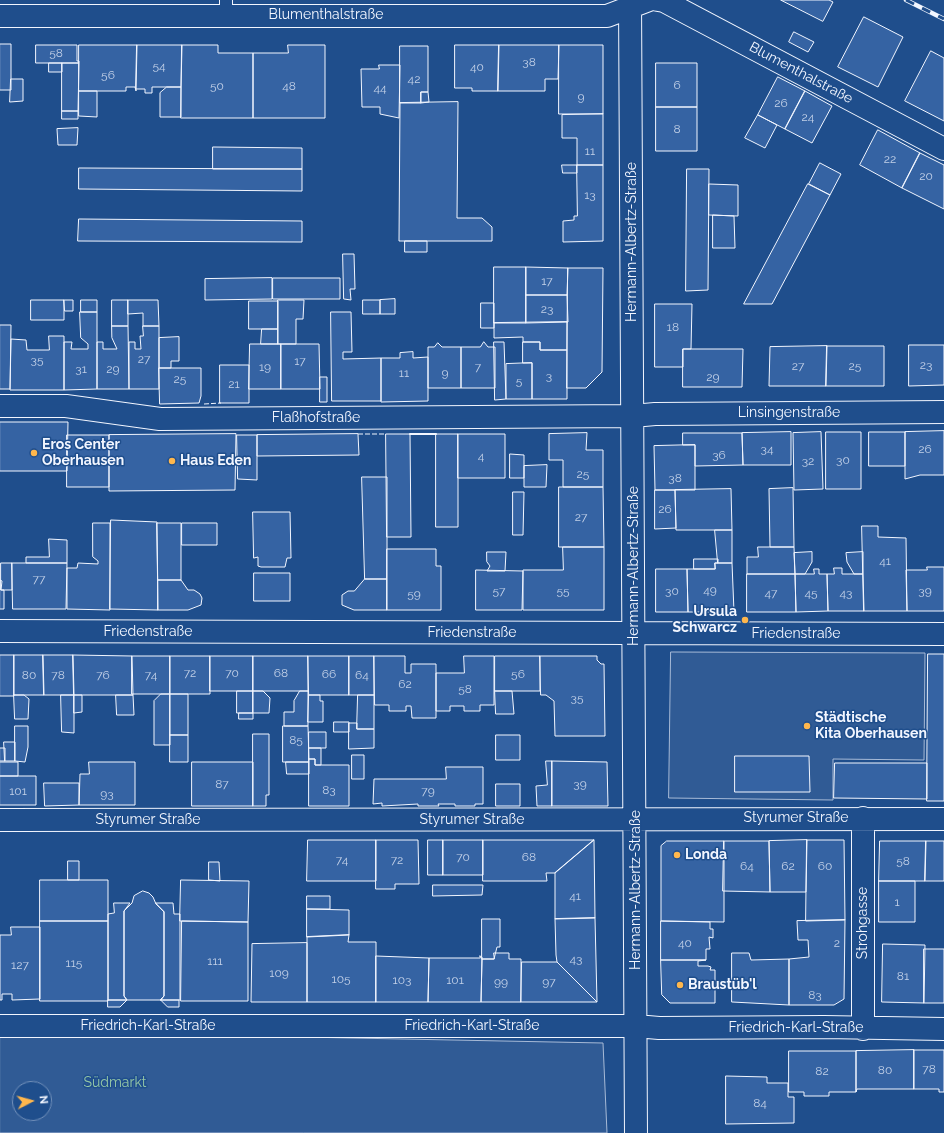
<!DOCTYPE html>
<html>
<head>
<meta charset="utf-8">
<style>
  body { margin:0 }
  #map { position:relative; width:944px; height:1133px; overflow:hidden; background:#1f4e8c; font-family:Raleway,sans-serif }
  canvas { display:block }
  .north { position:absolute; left:12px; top:1081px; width:40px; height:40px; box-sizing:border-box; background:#1f4e8c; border:1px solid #7391ba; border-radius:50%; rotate:84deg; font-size:11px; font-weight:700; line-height:16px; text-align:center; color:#f2f6ff }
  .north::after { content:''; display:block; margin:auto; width:14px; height:18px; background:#ffb74d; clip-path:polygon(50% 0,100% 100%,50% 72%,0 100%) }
</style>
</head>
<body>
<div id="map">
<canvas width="944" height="1133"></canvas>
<div class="north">N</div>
</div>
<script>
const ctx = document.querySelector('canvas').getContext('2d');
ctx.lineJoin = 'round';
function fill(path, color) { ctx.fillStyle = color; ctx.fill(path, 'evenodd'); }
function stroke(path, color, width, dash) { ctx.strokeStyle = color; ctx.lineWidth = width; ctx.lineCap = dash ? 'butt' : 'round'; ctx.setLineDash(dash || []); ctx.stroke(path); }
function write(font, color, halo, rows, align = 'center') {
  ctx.font = font + ' Raleway,sans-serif'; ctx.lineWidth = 3; ctx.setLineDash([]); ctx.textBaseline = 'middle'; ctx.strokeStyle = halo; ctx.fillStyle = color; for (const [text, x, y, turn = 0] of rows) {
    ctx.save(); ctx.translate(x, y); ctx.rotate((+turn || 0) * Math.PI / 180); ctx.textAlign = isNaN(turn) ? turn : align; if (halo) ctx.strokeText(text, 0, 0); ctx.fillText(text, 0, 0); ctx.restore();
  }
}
const built = new Path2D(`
  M671,652l254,1 -1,107 -91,-1v41l-164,-2z
  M0,1031l603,12 4,90h-607zM20,1089h24v24h-24z`);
fill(built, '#305b95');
stroke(built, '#a8bbd7', 1);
const building = new Path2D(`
  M781,0h48l4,2 -10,19z
  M864,17l39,20 -25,50 -40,-20z
  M794,32l20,10 -6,10 -19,-10z
  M0,44h11v46h-11z
  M36,45h41v16h2v2h-43z
  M79,45h58l-1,46 -1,-4h-9v4h-47z
  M137,45h45l-1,42h-29v6h-7v-4h-9z
  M182,45h36v8h35v65h-72z
  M288,45h37v73h-72v-65h35z
  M455,45h44l-1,46h-26v-3h-17z
  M499,45h60l-1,34h-13v12h-47z
  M559,45h44v69h-44z
  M400,46h28v46h-7v11h-21z
  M931,51l13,7v63l-39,-20z
  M49,63h13v9h-13z
  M62,63h17l-1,48h-16z
  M656,63h41v44h-41z
  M379,65h21l-1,53 -19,-4v-7h-18l-1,-38h18z
  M778,77l27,14 -20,38 -27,-14z
  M11,79h12v22l-13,1z
  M167,87h14v30h-21v-24z
  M79,91h18v26l-18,-1z
  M805,91l27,15 -20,37 -27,-14z
  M421,92h7l1,10 -8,1z
  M458,102l-1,116h25l10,9v14h-93l1,-138z
  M656,107h41v44h-41z
  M62,111h16v8h-16z
  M603,114v51h-26v-27h-15v-23z
  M758,115l19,10 -12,23 -20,-10z
  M78,128l-1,17h-19l-1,-16z
  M878,130l42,23 -18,35 -42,-23z
  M213,147l89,1v21h-89z
  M920,153l24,12v44l-42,-21z
  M820,163l21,11 -11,21 -21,-11z
  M562,165h15v8h-14z
  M577,165h26v76l-40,1v-21l11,-1v-4h3z
  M79,168l223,1v22l-223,-2z
  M687,169h22l-1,121 -22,1z
  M709,184l29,1v31l-29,-1z
  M808,184l22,11 -58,109h-28z
  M713,215l21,1 1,32h-22z
  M79,219l223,2v21l-224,-1z
  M405,241h22v11h-22z
  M343,254h11l1,35h-5l1,11 -7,-1z
  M494,267h32v56h-32z
  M526,267l42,1 -1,27h-41z
  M568,268h35l-1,104 -16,16h-19z
  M272,278v21l-67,1v-21z
  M273,278h67v21h-67z
  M526,295h41l1,27 -42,1z
  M395,299v15h-15v-14z
  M31,300h33v20h-33z
  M64,300h9v11h-8z
  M81,300h16v12h-16z
  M112,300h16v26h-16z
  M128,300h30l1,26h-16v-13l-15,1z
  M278,300h26l-1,19h-7v25h-18z
  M363,300h17v14h-17z
  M249,301h29v28h-29z
  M481,303h13v25h-13z
  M655,304h37l-1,45h-8v18h-28z
  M80,312h17v77l-33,1v-48h8l-1,7h17v-5l-7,-6z
  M331,312h20l1,40h-9v7l38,-1v43h-49z
  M567,322v28h-27v-8h-17v-5l-29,1v-15z
  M0,325h11l-1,64h-10z
  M112,326h16l1,63h-32v-47h6v7h14l-5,-11z
  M143,326h16v63h-30v-47h6v7h6l-1,-13h3z
  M262,329h16v15h-17z
  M49,336h15v54h-54l1,-51 15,1 1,10h22z
  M179,337v24h-8v7h-12v-30z
  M484,342l4,5h7v41h-34v-41h19z
  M494,342h10l2,57 -11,1z
  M523,342h17v8h27v49h-35v-36h-9z
  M438,343l4,4h19v41h-33v-41h6z
  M250,344h31v45h-32z
  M281,344h38l1,45h-39z
  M909,345h35v40l-35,1z
  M827,346h57v40h-58z
  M827,346l-1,40h-57l1,-39z
  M683,349h60l-1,38h-59z
  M413,352v6l15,-1v44l-47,1v-44h19v-5z
  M532,363v36h-26v-35z
  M220,365h29v38h-29z
  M159,368h42v28l-2,7 -39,1z
  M320,377h7v25h-7z
  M0,422h68l-1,49h-67z
  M944,431v44h-24l-15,4v-47z
  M791,432v33h-48l-1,-32z
  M821,432l2,57 -29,1 -1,-57z
  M826,432h35v57h-35z
  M869,432h36v34h-36z
  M587,433l-1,17h17v37h-40v-27h-14v-26z
  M683,433h59l1,32 -48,1v-21h-12z
  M236,434l-1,56 -126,1v-56z
  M358,434l1,21 -102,1v-21z
  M386,434h24l1,103h-24z
  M436,434h22v93h-22z
  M458,434h47v44h-47z
  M67,435h42v52h-42z
  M237,435h20v45l-19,-1z
  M695,445v45h-40l-1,-44z
  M510,454l14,1v23h-14z
  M547,465l-1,22h-22v-21z
  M362,477h25v102h-22z
  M559,487h44l1,60h-45z
  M793,488l1,59h-24l-1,-58z
  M731,489l1,41h-56l-1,-40z
  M655,490h20l1,38 -21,1z
  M513,492h11l-1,43h-10z
  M253,512h37l1,46h-4l-2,9h-24l-3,-1v-9l-4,1z
  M111,520l46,2 1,88 -48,-1z
  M93,523h17v87l-43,-1v-41h10l1,-5 20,1v-3l-5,-4z
  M157,523h24v57h-23z
  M182,523h35v22h-35z
  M862,526h16v11l28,1 1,73h-43z
  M715,530h17v33h-14z
  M49,539l18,1v23h-41v-6h23z
  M563,547h41v63h-81v-40h40z
  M758,547h36l1,27h-48v-17h11z
  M387,549h49v17h5v44h-54z
  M487,552h19l-1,19h-18l3,-5 -3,-4z
  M812,552v10l-7,12h-10l-1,-21z
  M863,552v22h-9l-7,-12 -1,-9z
  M694,559h24v4h-3v6h-21z
  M1,563h11v27h-11z
  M12,563h55l-1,46h-53z
  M715,563h17l2,49h-46l-1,-43h28z
  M927,567h17v44h-37l-1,-41h21z
  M834,568h8v6h21l1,37h-36l-1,-37h7z
  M656,569h31l1,43h-32z
  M814,569h5v5h8l1,37 -32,1 -1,-38h19z
  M476,570l47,1 -1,39h-46z
  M254,573h36v28h-36z
  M747,574h48l1,38h-49z
  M365,579h22v31h-33l-12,-5v-10l6,-4h6z
  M0,580l2,1 -1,9h3v19h-4z
  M158,580h23l7,10h6l6,4 2,4 -1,7 -13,5h-30z
  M928,654h16v147h-17z
  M0,655h14v41h-14z
  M14,655h29l1,40h-30z
  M43,655h30l1,40h-30z
  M73,655l59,1 1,39h-59z
  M132,656h38v38h-38z
  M170,656h40v38h-40z
  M210,656h43v35h-43z
  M253,656h55v35h-55z
  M308,656h41v39h-40z
  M349,656h25v39h-25z
  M374,656h31v17h6v-9h25v54h-24l-1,-12h-5v5h-17v-6h-14z
  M464,656h30v49h-14v6h-16v-5h-14v5h-14v-38h28z
  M495,656h45v35h-45z
  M540,656h57v4l4,4h3l1,72h-50l-1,-35 -8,-6h-5z
  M237,691h16v22h-16z
  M253,691h10l7,7 -1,15h-16z
  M300,691h8v35h-24v-14h10v-11z
  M495,691h17l2,23h-18z
  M161,694h9v51h-16v-44z
  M170,694h18v41h-18z
  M14,695h10l5,4 -1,20h-13z
  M61,695h13v38l-12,-1z
  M74,695h8v17l-8,1z
  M116,695h17l1,20h-17z
  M309,695h11v6h3v21h-15z
  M358,695h16v34h-17z
  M239,713h14v6h-14z
  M334,722h15v10h-15z
  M349,723h8v6h17v19l-25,1z
  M15,726h13v21l-3,15 -10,-1z
  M283,726h25l1,36h-26z
  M309,732h17v16h-17z
  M253,734h16v61h-3v11h-13z
  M170,735h18v27h-18z
  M496,735h24v25h-24z
  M4,742h11v19h-10z
  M0,748h5v13h-5z
  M309,748h12v17h-6v-6h-6z
  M352,755h12v24h-12z
  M735,756h74l1,36h-75z
  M309,759h6v6h34v41h-40z
  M546,761h6v45h-15l-1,-20 11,-1z
  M552,761l55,1 1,44h-56z
  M0,762h18v14h-18z
  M89,762h46v43h-56l1,-31h9z
  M192,762h61v44h-61z
  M286,762h23v12h-22z
  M835,763h92v36l-93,-1z
  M446,767h37v37h-8v2h-20v-2h-17l1,2h-21v-2l-36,2v-3l-9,1 1,-25h72z
  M0,776h36v29h-36z
  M44,783h35v22l-34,1z
  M496,784h24v22h-24z
  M308,840h68v41h-69z
  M376,840h42l1,44h-24v5h-19z
  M428,840h15v35h-15z
  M443,840h40v35h-40z
  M483,840h111l-39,33h-9l1,8h-64z
  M594,840l1,78 -40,1v-46z
  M807,840h37l1,80 -39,1z
  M807,840l-1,52h-36l-1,-51z
  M667,841h57v81l-63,-1v-75z
  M724,841h45l1,51 -47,-1z
  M880,841h46l-1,40h-46z
  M926,841h18v40h-19z
  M68,861h11v19h-11z
  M209,862h10l1,19 -11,-1z
  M40,880h68v41h-68z
  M181,880l68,1 -1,41 -68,-1z
  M879,881h36v41h-36z
  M433,885h50l-1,10 -49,1z
  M143,891l6,2 4,4 3,7 8,8v84l-3,4h-34l-3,-4v-85l8,-8 2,-7z
  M307,896h23v13h-23z
  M114,903h16l-6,8v85l3,4h-19v-86l6,-1z
  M156,903h17l1,11h6v86h-20l4,-4v-84z
  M307,909l42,1v25l-42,2z
  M595,918l2,84 -40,-40 -1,-7 -1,-36z
  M482,919h18v28h-3l-3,12h-12z
  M845,920l-1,79 -10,6h-45v-46l20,-2 -1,-17h-10l-1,-19z
  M40,921h68v80h-68z
  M182,921l66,1v79h-67z
  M661,921l49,1v7h3v9l-4,-1 1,12h-4v11h-45z
  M11,927h29v72l-28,1v-6h-10v6h-2v-65h11z
  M349,935l-1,7h28v60h-69v-65z
  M307,943v59h-56l1,-58z
  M883,944l42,1 -1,58 -42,-1z
  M924,949h20v54h-20z
  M494,953h15v6h12v43h-40l1,-43h12z
  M732,953h17l2,7 38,-1v46l-57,-3z
  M376,956l53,2 -1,44h-52z
  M480,956l2,1 -1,45h-53l1,-44h51z
  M661,960h45l-8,1v5h10l3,1 -1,3h5v33h-45l-8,-8z
  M522,962h35l40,40h-76z
  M108,1000h19l-7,7h-12z
  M161,1000h18v7h-11z
  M914,1050h30v42h-5v-3h-25z
  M914,1050v39h-57l-1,3v-41z
  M789,1051h67v41h-27v4h-25v-4h-15z
  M726,1076l41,1v6h21v14h6v26l-68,1z`);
fill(building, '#3563a3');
stroke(building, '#f2f6ff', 1);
const lane = new Path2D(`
  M226,0v15`);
const street = new Path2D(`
  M630,0l6,1133
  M658,0l6,1 280,148
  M0,16h607l42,-16
  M0,406h66l94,13 473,-3 22,-2 289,-2
  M0,631l944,3
  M0,820l944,-1
  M0,1026h636l23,2 165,-1 120,2
  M863,1029v-211`);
stroke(lane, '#f2f6ff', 14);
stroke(street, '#f2f6ff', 24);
stroke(lane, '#1f4e8c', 12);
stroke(street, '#1f4e8c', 22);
const rail = new Path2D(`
  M906,0l38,19`);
stroke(rail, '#f2f6ff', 4.5);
stroke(rail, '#1f4e8c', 3, [9]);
stroke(new Path2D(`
  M204,404l17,-1
  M358,434h28`), '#f2f6ff', 1, [5, 2]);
stroke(new Path2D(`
  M410,434h26`), '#f2f6ff', 2);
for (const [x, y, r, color] of [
  [34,453,4,"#ffb74d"],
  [172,461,4,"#ffb74d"],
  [745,620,4,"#ffb74d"],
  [807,726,4,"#ffb74d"],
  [677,855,4,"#ffb74d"],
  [680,985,4,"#ffb74d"]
]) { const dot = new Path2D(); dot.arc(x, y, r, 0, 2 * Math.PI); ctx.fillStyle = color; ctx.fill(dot); stroke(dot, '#1f4e8c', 1.5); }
write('12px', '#c3d1e8', null, [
  ["58",56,53],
  ["38",529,62],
  ["54",159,66],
  ["40",477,67],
  ["56",108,75],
  ["42",414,79],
  ["6",677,85],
  ["50",217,86],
  ["48",289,86],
  ["44",380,88],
  ["9",581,97],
  ["26",781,103],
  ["24",808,117],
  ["8",677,129],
  ["11",590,151],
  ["22",890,159],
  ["20",926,176],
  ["13",590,195],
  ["17",547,281],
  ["23",547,309],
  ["18",673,327],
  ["27",144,359],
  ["35",37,360],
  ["17",300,361],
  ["23",926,365],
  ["27",798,366],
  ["25",855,366],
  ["19",265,367],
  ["7",478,367],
  ["31",81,369],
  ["29",113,369],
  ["11",404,373],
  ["9",445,373],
  ["3",549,376],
  ["29",713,377],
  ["25",180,379],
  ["5",519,381],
  ["21",234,384],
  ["34",767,449],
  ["26",925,449],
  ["36",719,455],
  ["4",481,456],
  ["30",843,460],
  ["32",808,461],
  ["25",583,474],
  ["38",675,478],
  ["26",665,509],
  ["27",581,517],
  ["41",885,561],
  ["77",39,579],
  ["49",710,590],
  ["57",499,591],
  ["55",563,591],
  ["30",672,591],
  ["39",925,591],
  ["47",771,593],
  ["45",811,593],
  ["43",846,593],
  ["59",414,594],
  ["72",190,673],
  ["70",232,673],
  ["68",281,673],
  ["66",329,674],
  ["56",518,674],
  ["80",29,675],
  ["78",58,675],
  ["76",103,675],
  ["74",151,675],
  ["64",362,675],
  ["62",405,684],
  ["58",465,689],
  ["35",577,698],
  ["85",296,740],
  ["87",222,784],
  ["39",580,784],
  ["83",329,790],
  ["101",18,791],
  ["79",428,791],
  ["93",107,794],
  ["70",463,857],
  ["68",529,857],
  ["74",342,860],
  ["72",397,860],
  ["58",903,861],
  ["64",747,866],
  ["62",788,866],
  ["60",825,866],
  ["41",575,896],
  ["1",897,902],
  ["40",685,943],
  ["2",837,943],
  ["43",576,959],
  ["111",215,961],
  ["115",74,963],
  ["127",20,965],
  ["109",279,973],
  ["81",903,976],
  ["105",341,979],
  ["103",402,980],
  ["101",455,980],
  ["99",501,982],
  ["97",549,982],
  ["83",815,995],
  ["78",929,1069],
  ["80",885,1070],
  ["82",822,1071],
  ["84",760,1103]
]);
write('14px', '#f2f6ff', '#1f4e8c', [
  ["Blumenthalstraße",326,15],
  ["Blumenthalstraße",801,73,28],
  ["Hermann-Albertz-Straße",632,242,-90],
  ["Linsingenstraße",789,413],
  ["Flaßhofstraße",316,418],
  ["Hermann-Albertz-Straße",634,566,-90],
  ["Friedenstraße",148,632],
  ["Friedenstraße",472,633],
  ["Friedenstraße",796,634],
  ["Styrumer Straße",796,818],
  ["Styrumer Straße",148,820],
  ["Styrumer Straße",472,820],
  ["Hermann-Albertz-Straße",636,890,-90],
  ["Strohgasse",863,923,-90],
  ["Friedrich-Karl-Straße",148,1026],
  ["Friedrich-Karl-Straße",472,1026],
  ["Friedrich-Karl-Straße",796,1028]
]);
write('bold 14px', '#f2f6ff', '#1f4e8c', [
  ["Eros Center",42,445],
  ["Oberhausen",42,461],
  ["Haus Eden",180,461],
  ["Ursula",737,612,"right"],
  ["Schwarcz",737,628,"right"],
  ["Städtische",815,718],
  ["Kita Oberhausen",815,734],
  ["Londa",685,855],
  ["Braustüb'l",688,985]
], 'left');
write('14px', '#97c8a6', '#1f4e8c', [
  ["Südmarkt",115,1083]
]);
</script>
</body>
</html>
